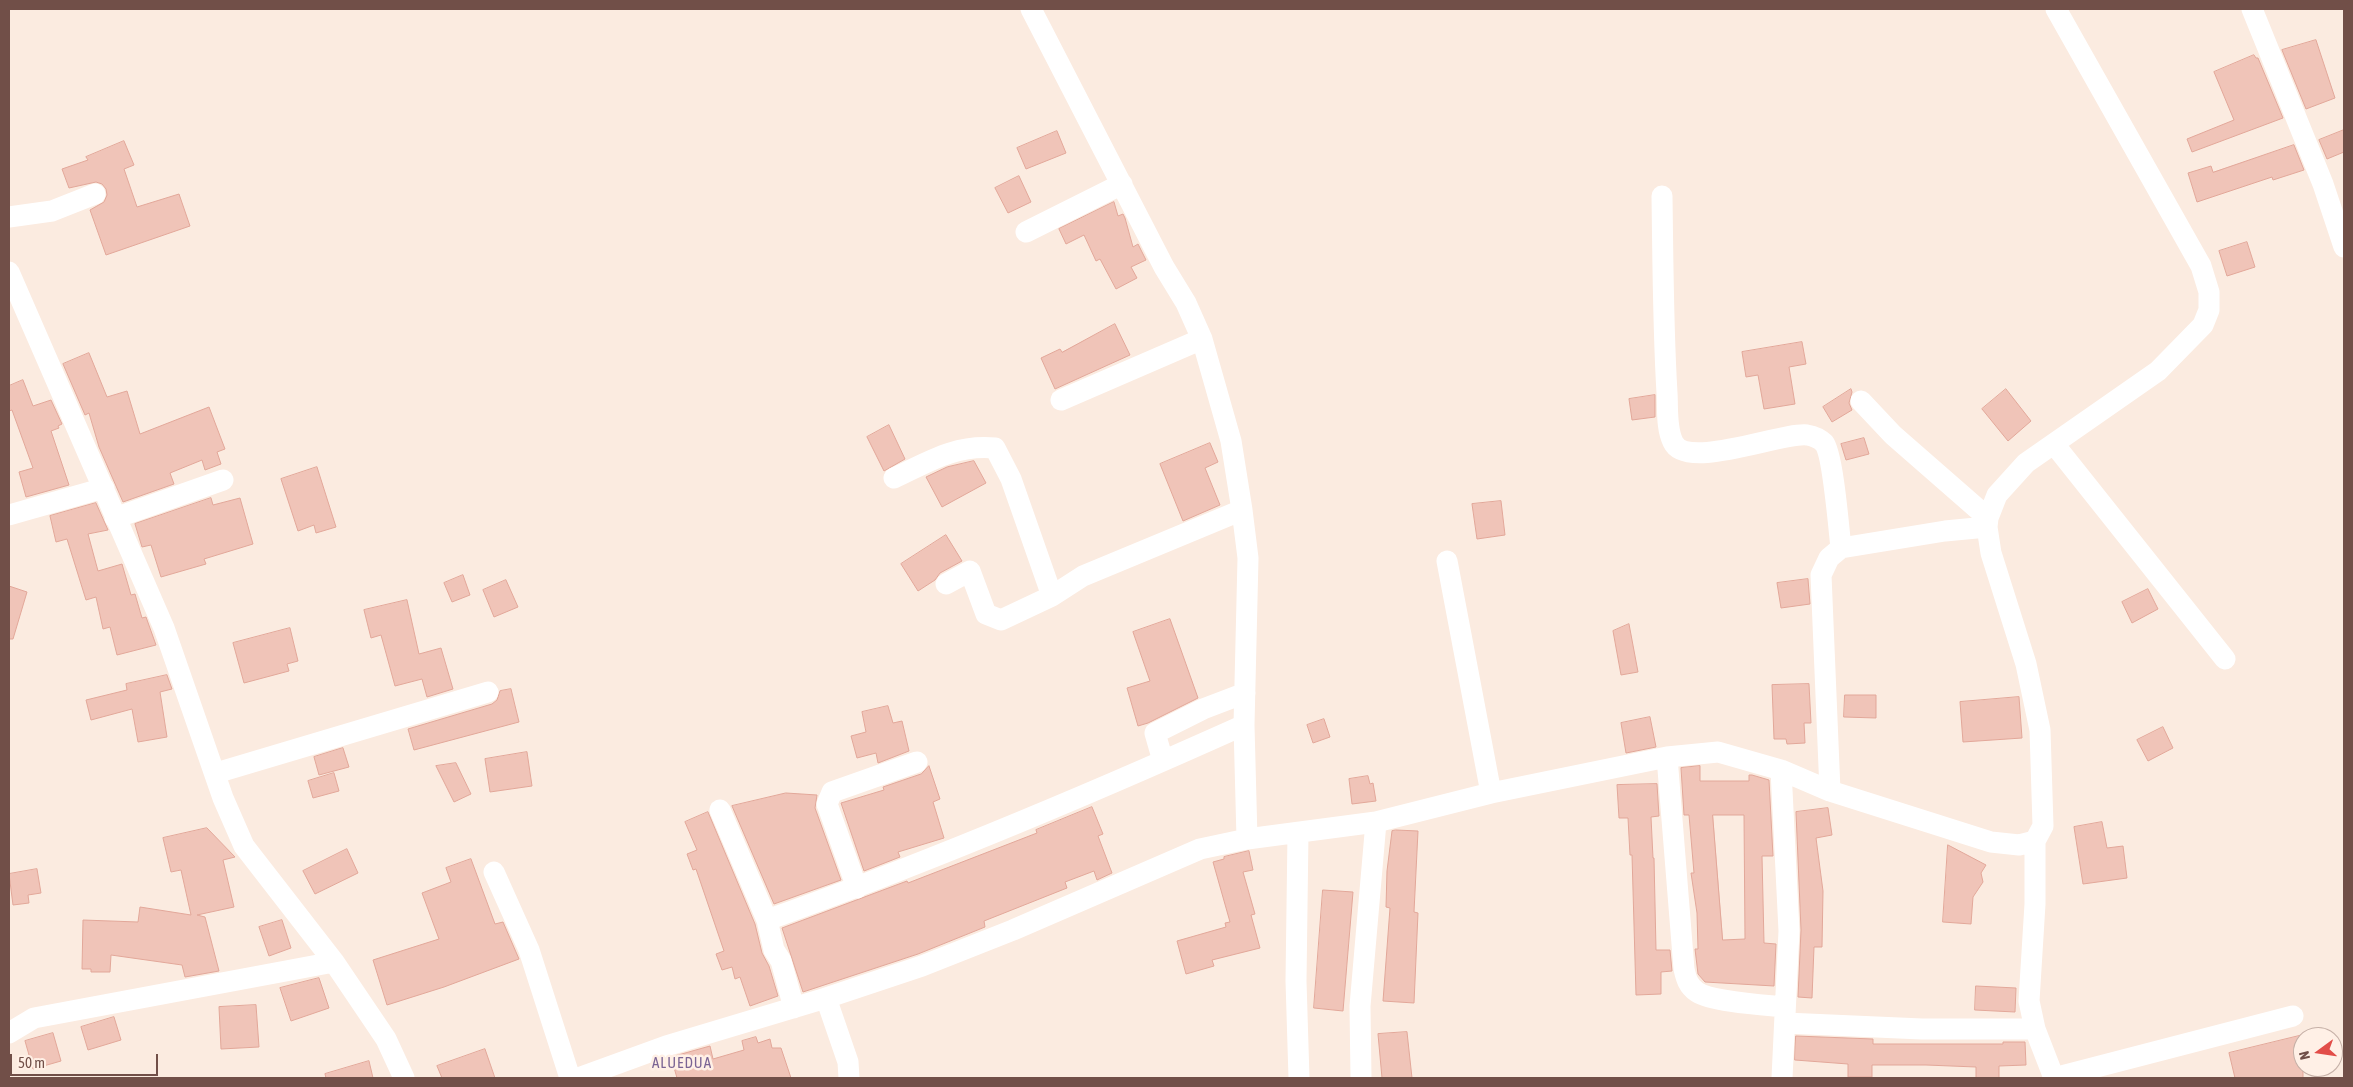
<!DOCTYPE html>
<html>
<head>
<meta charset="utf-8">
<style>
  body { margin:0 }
  #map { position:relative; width:2353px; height:1087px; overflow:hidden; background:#fbebe0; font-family:"Asap Condensed",sans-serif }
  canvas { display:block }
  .frame { position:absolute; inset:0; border:10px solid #714f48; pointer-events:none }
  .north { position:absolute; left:2293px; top:1027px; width:50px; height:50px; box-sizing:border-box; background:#fff0e6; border:1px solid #c6b0a7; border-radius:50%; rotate:256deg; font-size:14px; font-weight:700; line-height:20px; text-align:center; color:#714f48 }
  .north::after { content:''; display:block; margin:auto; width:18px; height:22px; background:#e24d48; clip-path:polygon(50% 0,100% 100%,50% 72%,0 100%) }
  .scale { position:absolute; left:10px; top:1054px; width:148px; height:22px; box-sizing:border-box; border:2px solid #714f48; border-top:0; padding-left:6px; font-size:15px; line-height:18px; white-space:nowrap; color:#714f48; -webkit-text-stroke:4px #fff0e6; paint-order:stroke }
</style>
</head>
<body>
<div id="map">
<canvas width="2353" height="1087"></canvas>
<div class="frame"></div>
<div class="north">N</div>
<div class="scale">50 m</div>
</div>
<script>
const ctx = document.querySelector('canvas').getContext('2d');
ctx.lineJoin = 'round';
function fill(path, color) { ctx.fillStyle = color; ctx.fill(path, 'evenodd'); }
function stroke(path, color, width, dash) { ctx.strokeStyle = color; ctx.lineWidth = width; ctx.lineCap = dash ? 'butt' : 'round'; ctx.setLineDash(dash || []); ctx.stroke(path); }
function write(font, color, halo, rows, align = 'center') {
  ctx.font = font + ' "Asap Condensed",sans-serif'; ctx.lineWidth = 5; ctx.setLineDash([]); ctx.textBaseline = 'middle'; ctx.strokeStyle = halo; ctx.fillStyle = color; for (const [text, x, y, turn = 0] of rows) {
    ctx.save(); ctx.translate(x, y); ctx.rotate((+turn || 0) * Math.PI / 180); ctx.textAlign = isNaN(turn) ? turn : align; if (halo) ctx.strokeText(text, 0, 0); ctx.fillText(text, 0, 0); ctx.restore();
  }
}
const building = new Path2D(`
  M2316,40l19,58 -29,11 -24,-59z
  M2254,55l2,3h2l25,60 -91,34 -5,-13 47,-19 -20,-48z
  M2344,130v22l-17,7 -8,-19z
  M1057,131l9,22 -40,16 -9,-21z
  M124,141l10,24 -10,4 13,38 42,-13 11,32 -84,29 -16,-45 14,-8 3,-7 -1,-6 -4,-5 -6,-2 -27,6 -7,-19 26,-9 -2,-3z
  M2294,145l10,25 -31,10 -1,-3 -75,25 -9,-29 23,-7 2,6z
  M1019,176l12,26 -23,11 -13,-25z
  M1114,202l4,14 5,-2 2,4 8,29 5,-3 8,16 -15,7 6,11 -21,11 -16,-30 -4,2 -12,-26 -18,9 -7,-15z
  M2247,242l8,25 -28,9 -8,-25z
  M1115,324l15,31 -75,34 -14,-31 19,-9 2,3z
  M1802,342l4,22 -17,3 6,37 -31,5 -6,-34 -12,2 -4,-25z
  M89,353l18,44 20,-6 13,43 69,-27 16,42 -8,3 4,12 -16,6 -3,-10 -32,13 4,11 -51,18 -24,-55 -10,-34 -4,2 -22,-51z
  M23,380l10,26 18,-6 11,24 -4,2 1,2 -8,3 18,54 -43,12 -7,-25 14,-4 -21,-58 -3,1v-25z
  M1851,389l1,3 -3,11 3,7 -20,12 -9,-15z
  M2006,389l25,32 -23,20 -26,-32z
  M1655,395v22l-23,3 -3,-21z
  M889,425l16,34 -21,12 -17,-34z
  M1864,438l5,16 -23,6 -5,-16z
  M1210,443l8,19 -13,6 15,37 -37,16 -23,-57z
  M974,461l12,22 -44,24 -16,-30 21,-10z
  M317,467l19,60 -20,6 -2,-8 -16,6 -17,-52z
  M211,498l2,7 27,-7 13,46 -49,15 2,5 -45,13 -10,-32 -9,2 -7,-23z
  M1501,501l4,34 -28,4 -5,-35z
  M96,503l12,27 -20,4 10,37 24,-7 9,31 4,-1 7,24 4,-1 10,28 -39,10 -7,-28 -7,2 -7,-32 -10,3 -19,-61 -11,3 -6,-26z
  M946,535l16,26 -22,12 -5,7 -17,11 -17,-27z
  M463,575l7,20 -18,7 -8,-19z
  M1808,579l2,25 -29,4 -4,-25z
  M506,580l12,27 -24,10 -11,-27z
  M9,586l18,6 -14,47h-4z
  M2148,589l10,20 -26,14 -10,-21z
  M407,600l12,54 22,-6 12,41 -26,8 -5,-18 -27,7 -14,-51 -10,3 -7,-28z
  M1170,619l28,79 -50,25 -10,3 -11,-38 23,-7 -17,-49z
  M1629,624l9,48 -17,3 -8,-44z
  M290,628l8,33 -11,3 2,7 -45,12 -11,-40z
  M167,675l5,14 -12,3 7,45 -29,5 -6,-33 -41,11 -5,-20 41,-10 -1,-6z
  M1809,684l2,39h-7l1,20 -18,1 -1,-5h-12l-2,-54z
  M511,689l8,33 -105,28 -6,-21 84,-25 5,-4 3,-9z
  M1845,695h31v23l-32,-1z
  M2019,697l3,41 -59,4 -3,-40z
  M888,706l5,17 9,-2 7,30 -31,12 -2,-10 -19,5 -6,-22 15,-4 -4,-20z
  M1650,717l6,30 -30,6 -5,-30z
  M1324,719l6,18 -17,6 -6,-18z
  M2163,727l10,21 -25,13 -11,-21z
  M343,748l6,19 -30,8 -5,-18z
  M527,752l5,34 -42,6 -5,-33z
  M456,763l15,31 -17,8 -18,-36z
  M929,766l11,33 -7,3 11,36 -46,14 2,5 -36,14 -23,-68 43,-13 -1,-3 38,-13z
  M1700,766v15h49v-6h3l17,5 4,76h-11l2,87 12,1 -2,42 -69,-4 -7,-8 -3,-25h3l-1,-36 -6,-40h3l-5,-58h-5l-3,-47zM1713,815h31l1,124 -22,1z
  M334,773l5,18 -26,7 -5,-17z
  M1368,776l2,8 3,-1 3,18 -24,3 -3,-25z
  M1657,784l2,32 -8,1 2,41h1l2,92h14l2,21 -11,1v22l-25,1 -4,-140h-2l-2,-37h-9l-2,-33z
  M786,793l31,2 -2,13 26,72 -67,24 -42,-98z
  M1092,807l11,27 -5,2 14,37 -15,7 -3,-9 -29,11 2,6 -83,33 1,6 -67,27 -115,38 -21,-64 125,-47 1,2 129,-50 -1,-3z
  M1828,808l4,27 -16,3 7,53 -1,56h-8l-2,51 -14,-1 3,-67 -5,-118z
  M708,812l47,112 7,29 7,13 9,30 -28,10 -10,-29 -5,2 -3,-12 -10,3 -6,-16 8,-3 -28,-82 -3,1 -6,-16 10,-4 -12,-28z
  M2102,822l5,26 16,-2 4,32 -44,6 -9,-57z
  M207,828l28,29 -12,3 11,47 -37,8 8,2 14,54 -34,6 -3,-12 -71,-10 -1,17h-19v-3h-9l1,-49 55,2 2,-15 51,8 -10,-45 -10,2 -8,-34z
  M1396,830l22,1 -4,81 4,1 -4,90 -31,-2 7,-93 -4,-1 1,-36 5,-40z
  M1948,845l38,20 -5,8 2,9 -10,15 -2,27 -28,-2z
  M347,849l11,24 -43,21 -12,-23z
  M1249,851l4,19 -10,2 12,42 -4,1 9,33 -48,12 2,6 -28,8 -9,-33 49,-14 -1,-4 5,-1 -17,-60 11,-3v-2z
  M471,859l24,65 8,-2 16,37 -75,28 -57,18 -14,-45 66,-21 -17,-46 29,-11 -5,-14z
  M37,869l4,24 -13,2 1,8 -16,2 -4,-31z
  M1323,890l30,2 -10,119 -29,-3z
  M282,920l9,28 -22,8 -10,-29z
  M319,978l10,30 -38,13 -11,-33z
  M1976,986l40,2 -1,24 -40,-2z
  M256,1005l3,42 -38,2 -2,-42z
  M114,1017l7,23 -33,10 -7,-23z
  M1407,1032l5,46h-30l-4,-44z
  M53,1033l8,28 -28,8 -8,-28z
  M2303,1035v43h-68l-6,-25z
  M1796,1036l77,3v5h130v-2h22l1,23 -27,1v12h-23v-11l-50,-2h-54v12h-24v-13l-53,-4z
  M756,1037l2,6 12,-4 2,9h9l10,30h-114l-6,-21 39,-11 3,13 31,-9 -2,-9z
  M485,1049l10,29h-53l-5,-12z
  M369,1061l4,17h-47l-1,-4z`);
fill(building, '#f0c4b8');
stroke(building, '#e2a799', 1);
stroke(new Path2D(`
  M1031,9l133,258 22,36 16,36 29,102 11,69 6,48 -4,167 3,114
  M2252,9l71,175 21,63
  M1662,196c1,66 1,132 5,197 1,15 -1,35 6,49 13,29 109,-10 134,-7 6,1 13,4 17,8 9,11 15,88 17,105l104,-17 42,-4
  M9,217l43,-6 43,-17
  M1026,232l96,-48
  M9,272l155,356 59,170 21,48 90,116 52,77 18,39
  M1061,400l141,-61
  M1861,401l32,34 95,83
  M2054,444l171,215
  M894,478c34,-16 62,-34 101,-30l16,31 41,117 31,-20 159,-66
  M9,515l95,-27
  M115,518l108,-38
  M1447,561l44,232
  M946,584l24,-13 16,43 15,6 51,-24
  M1667,757l17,212c2,9 4,17 13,23 15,10 68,13 88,15
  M1163,761l-8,-28 48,-24 42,-16
  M1781,770l8,161 -7,147
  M216,773l272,-81
  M1830,791l-9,-216 8,-17 12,-10
  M720,810l47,110
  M1298,833l-2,148 3,97
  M2035,841v63l-6,97 6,28 19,49
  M494,872l35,78 41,128
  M857,888l-30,-84 5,-12 85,-30
  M826,998l22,64 1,16
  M794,1008l-13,-47 -7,-11 -7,-30c163,-58 319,-124 477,-195
  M1785,1023l137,6h113
  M9,1033l25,-15 300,-56
  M578,1078l88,-32 160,-48 96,-32 91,-36 187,-81 47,-10 129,-17 115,-29 176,-36 51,-5 63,18 49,21 161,51 28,3 16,-4 8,-15 -3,-96 -14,-66 -35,-111 -4,-26 1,-9 9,-23 29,-32 132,-92 45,-46 6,-15v-18l-8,-26 -145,-257
  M1361,1078l-1,-72 16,-184
  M2054,1078l239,-62`), '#fff', 21);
ctx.letterSpacing = '1px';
write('15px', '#7b6494', '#fff0e6', [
  ["ALUEDUA",682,1063]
]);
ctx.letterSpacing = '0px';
</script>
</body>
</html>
